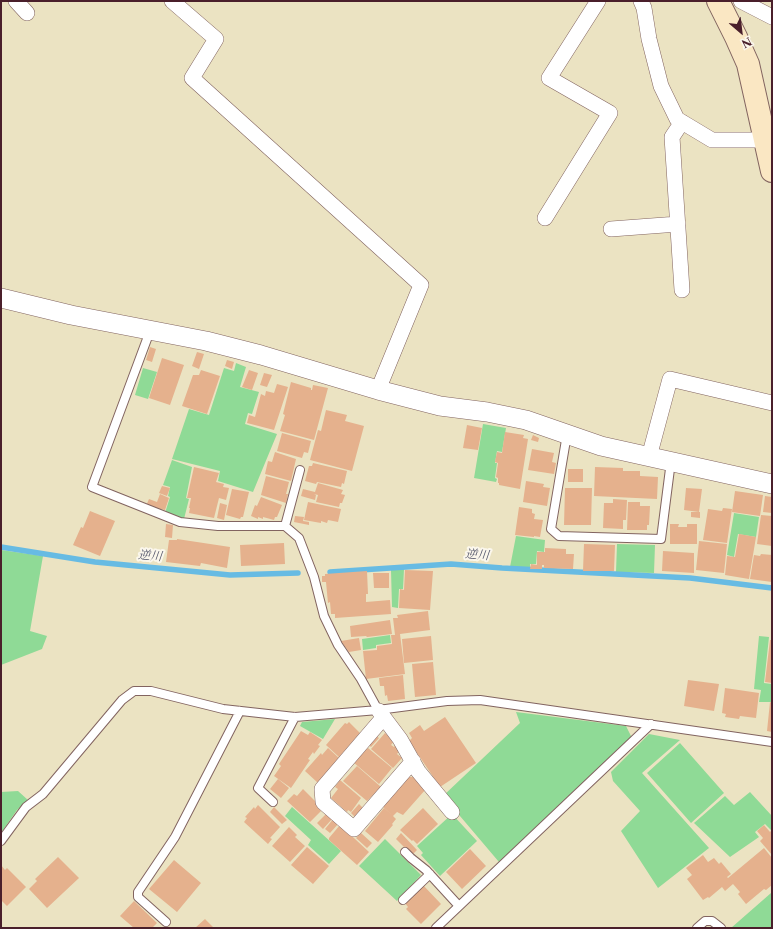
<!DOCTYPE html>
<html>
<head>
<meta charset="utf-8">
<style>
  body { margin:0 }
  #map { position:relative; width:773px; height:929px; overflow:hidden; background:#ebe3c2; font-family:"Libre Caslon Text",serif }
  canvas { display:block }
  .frame { position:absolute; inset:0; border:2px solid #4a1f2b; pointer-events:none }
  .north { position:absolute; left:721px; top:12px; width:40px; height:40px; -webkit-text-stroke:3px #fbf7ec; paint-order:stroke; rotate:152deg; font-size:11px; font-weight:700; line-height:16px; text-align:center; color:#4a1f2b }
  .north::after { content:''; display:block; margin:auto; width:14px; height:18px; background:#4a1f2b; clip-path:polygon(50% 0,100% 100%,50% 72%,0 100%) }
</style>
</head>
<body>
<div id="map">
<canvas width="773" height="929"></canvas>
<div class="frame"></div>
<div class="north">N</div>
</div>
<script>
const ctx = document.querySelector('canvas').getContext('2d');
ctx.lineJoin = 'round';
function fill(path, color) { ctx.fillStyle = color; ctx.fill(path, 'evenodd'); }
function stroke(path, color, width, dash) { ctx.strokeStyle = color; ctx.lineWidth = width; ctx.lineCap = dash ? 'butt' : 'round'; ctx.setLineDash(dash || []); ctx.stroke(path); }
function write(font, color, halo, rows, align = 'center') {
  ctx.font = font + ' "Libre Caslon Text","Noto Serif JP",serif'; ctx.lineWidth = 4; ctx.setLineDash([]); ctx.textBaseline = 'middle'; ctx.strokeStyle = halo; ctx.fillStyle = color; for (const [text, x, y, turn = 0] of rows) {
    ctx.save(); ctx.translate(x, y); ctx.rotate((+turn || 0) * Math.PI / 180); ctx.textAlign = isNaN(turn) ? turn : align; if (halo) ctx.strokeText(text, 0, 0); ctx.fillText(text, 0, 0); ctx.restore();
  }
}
fill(new Path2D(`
  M236,363l10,4 -6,20 19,5 -7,22 -4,-1 -3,11 32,10 -24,58 -35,-11 2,-10 -48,-12 17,-50 20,6 15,-47 10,3z
  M143,368l14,4 -9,27 -13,-4z
  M483,424l23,4 -4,24 -5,-1 -2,12h2l-2,15 2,1 -1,3 -22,-4z
  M172,460l20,7 -6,31 3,1 -5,20 -19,-6 5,-16 -2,-1 2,-9 -7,-2z
  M734,513l25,4 -3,20 -18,-3 -4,23 -7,-2z
  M516,536l29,4 -1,12 -7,-1 -1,13h-6v4l-20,-1z
  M617,544l38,1 -1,28 -38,-1z
  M1,550l42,6 -13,75 17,5 -5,13 -41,16z
  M404,569l-1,20h-4l-1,19 -6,-1 -1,-37z
  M390,635l1,8 -15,2v3l-13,2 -1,-11z
  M759,636l10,1 -5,46 8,1v18h-13l2,-12 -7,-1z
  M516,712l110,14 6,12 -133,124 -56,-66 77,-73z
  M335,719l-12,20 -23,-13 2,-4z
  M649,734l31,6 -38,33 67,75 -51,40 -37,-57 19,-20 -27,-30 -2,-9z
  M680,743l44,50 -33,30 -44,-50z
  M18,791l10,9 -11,10 -16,23v-41z
  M750,792l22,24v12l-1,2 -6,-6 -10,8 4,5 -29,20 -36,-34 31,-27 9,9z
  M292,807l49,44 -12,13 -21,-19 3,-5 -26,-24z
  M452,814l25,27 -37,35 -19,-21 2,-2 -6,-7z
  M385,839l36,36 -24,26 -38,-35z
  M771,893l1,35h-41z`), '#8fda96');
stroke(new Path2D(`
  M1,547l94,15 135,13 68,-2
  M330,572l121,-8 51,4 188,10 82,10`), '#67bbe3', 5.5);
fill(new Path2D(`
  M150,347l6,2 -4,13 -6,-2z
  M197,352l7,2 -5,15 -7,-3z
  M162,358l22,7 -14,40 -21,-7z
  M227,360l7,2 -2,7 -7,-3z
  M201,370l19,6 -13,38 -25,-8 11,-31h6z
  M249,370l9,3 -6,17 -10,-3z
  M264,373l8,2 -5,12 -7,-2z
  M291,382l20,6v2h1l1,-5 15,3 -14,52 -34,-9 5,-16 -2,-1z
  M277,384l11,3 -14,43 -27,-7 2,-8 6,2 6,-23 4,2 1,-5 8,2z
  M326,410l21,5 -2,6 19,5 -12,45 -42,-11 8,-30 3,1z
  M467,425l15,3 -4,22 -15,-2z
  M505,432l19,3 -1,3 5,1 -8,50 -21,-4v-2h-1v-5l-2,-1 2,-14 -3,-1 2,-10 5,1z
  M282,433l29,8 -3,12 -4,-1 -2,6 -25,-7z
  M533,435l6,3 -1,4 -7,-2z
  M532,449l22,4 -2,9 4,1 -2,11 -26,-4z
  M275,452l21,7 -5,22 -26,-7 3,-13 4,1z
  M313,463l34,8 -3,13 -2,-1 -1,4 -24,-5 -1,2 -11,-3 4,-15h3z
  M194,467l25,6 -3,9 8,2 -1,3 6,1 -3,12 -7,-2 -5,20 -25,-5 1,-5h-1l2,-10h-4z
  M595,467l28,1v3h17v5l18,1 -1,22 -63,-3z
  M568,469h15v13h-15z
  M266,476l23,6 -3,12h2l-2,9 -25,-8z
  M526,481l18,3 -1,3 7,1 -3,18 -24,-4z
  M318,483l25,7 -2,4 4,1 -3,8h-2l-1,4 -23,-5 2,-7 -4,-1 2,1 -1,5 -14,-4 2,-7 12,3z
  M162,486l8,2 -3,8 -8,-3z
  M565,488h27l-1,37h-27z
  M686,488l16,1 -3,23 -15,-2z
  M232,489l17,3 -6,25h-2l-1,2 -14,-4z
  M735,491l28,4 -3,21 -28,-4z
  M160,494l9,4 -4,12 -19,-4 3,-7 8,3z
  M765,496l7,1v16l-9,-1z
  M261,497l21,8 -5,12h-2l-1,3 -11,-3v2l-5,-2v2l-7,-3 4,-11 2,1z
  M613,499l14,1 -1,20h-3v9l-20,-1 1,-25h9z
  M308,502l33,7 -3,13 -10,-2 -1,3 -6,-2v2l-17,-3z
  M628,502h12v4h10l-1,19h-2v5h-20z
  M220,503l7,2 -3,15 -7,-2z
  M519,507l13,2v4l3,1 -1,5 9,1 -3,17 -6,-1v1l-19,-2z
  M723,508l9,1 -5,34 -24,-3 5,-31 14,2z
  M90,511l25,10 -15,35 -27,-11 8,-18 2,1z
  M691,512h9v6l-9,-1z
  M761,515l11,1v30l-15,-2z
  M295,516l9,1 -1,4 6,1v3l-15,-3z
  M166,524l7,1 -1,13 -7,-1z
  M670,524h9l-1,3h9v-3h10v20h-27z
  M739,534l17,3 -7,42 -24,-4 2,-19 8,1z
  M177,539l53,8 -3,21 -26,-5 -1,3 -34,-4 3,-22h8z
  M699,541l28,3 -3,29 -28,-3z
  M284,543l1,21 -44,2 -1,-21z
  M584,544l31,1 -1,26h-31z
  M545,548l21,1v5h8l-1,15 -29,-1v-3h-2v4h-12l1,-5 6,1v-13h8z
  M663,551l31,2v20l-32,-2z
  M761,554l11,1v27l-22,-3 4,-24 6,1z
  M405,570l28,1 -3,39 -31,-2 1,-19 4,1z
  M367,571l1,23h-2v8l24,-2 1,14 -56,4v-4h-4l-1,-12 -2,1 -2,-21h-4v-6h3v-2z
  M373,573h16v15h-15z
  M428,611l2,19 -30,4 5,40 -39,5 -3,-28 14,-1v-4l15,-2 -1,-9h4l-2,-17h5l-1,-3z
  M390,620l2,14 -25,3 -1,-1 -15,1 -1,-11z
  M431,636l2,24 -29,3 -2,-24z
  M359,638l2,12 -12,2 -8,-11z
  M770,640h2v43l-7,-1z
  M433,662l3,33 -21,2 -3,-33z
  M403,675l2,24 -17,2 -1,-6 -2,1 -1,-10h-4l-1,-8z
  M688,680l31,4 -5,27 -30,-5z
  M725,688l34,5 -3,25 -16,-2 -1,3 -14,-2 1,-3 -4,-1z
  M770,702l2,1v29l-5,-1z
  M445,717l31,46 -36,24 -31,-46 3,-3 -3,-5 11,-8 4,6z
  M349,722l11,11 -21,24 -13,-12 19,-22 2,1z
  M301,731l7,4 2,-3 12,8 -4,5 2,1 -6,8 -1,-2 -5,7 2,1 -19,28 -17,-12 7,-10 -2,-2z
  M385,733l9,8 -3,4 3,2 1,-2 5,5 -3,4 5,4 -9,10 -22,-19z
  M375,735l4,3 -8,9 -3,-3z
  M328,748l11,10 -21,25 -13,-12 16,-18 1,2z
  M368,748l24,20 -13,16 -26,-22z
  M357,766l24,21 -14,14 -24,-20z
  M407,777h6l13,12 -23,26 -6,-3 -4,4 3,3 -4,5 1,1 -15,17 -13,-11 19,-23 7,6 -9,-8z
  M278,779l11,9 -8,10 -11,-9z
  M340,780l21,18 -10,14 -3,-2 -1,2 -16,-14 7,-9 -3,-2z
  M303,789l16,16 -2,2 4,4 -11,11 -23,-21 7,-7 3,2z
  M359,804l5,5 -8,9 -5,-5z
  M258,805l22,22 -10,11 2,1 -4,5 -24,-22 3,-4 -2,-1 9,-10 1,2z
  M274,807l13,13 -5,4 -12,-12z
  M423,808l15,16 -21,20 -4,-4 -1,1 -12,-11z
  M327,813l6,5 -10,11 -6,-6z
  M334,818l5,5 -9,10 -5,-4z
  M340,825l29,27 -12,13 -28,-25v-2z
  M764,825l6,7 2,-2v25l-12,-14 3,-3 -6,-7z
  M289,827l8,8 -2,2 10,9 -15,16 -18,-16z
  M361,833l11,10 -5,5 -11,-10z
  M401,833l16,17 -5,5 -16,-16z
  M307,847l22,19 -16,18 -22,-19z
  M764,848l8,10v27l-6,5 -2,-1 -18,15 -8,-10 2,-2 -7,-8 -8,7 -3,-4 -13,11 -1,-1 -5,3 -16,-21 5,-4 -6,-7 17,-13 5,7 6,-4 5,6 2,-2 10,12 -4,3 1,1z
  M470,849l16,17 -24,23 -16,-17z
  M58,857l21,21 -32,30 -18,-19 8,-8 -2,-2z
  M174,860l27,23 -24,29 -28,-23z
  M1,865l4,5 2,-2 19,19 -19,19 -6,-6z
  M423,885l18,19 -20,20 -15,-15 2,-2 -3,-4z
  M134,901l23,22 -5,5h-18l-14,-12z
  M205,919l9,9h-19z`), '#e5b18d');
const service = new Path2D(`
  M150,331l-58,156 88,35 38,4h67l15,-56
  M567,434l-16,95 8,7 102,3 10,-78
  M285,526l14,12 15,39 10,39 14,29 23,34 17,31
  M273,802l-15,-14 37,-71
  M1,841l25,-34 17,-13 79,-94 12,-9h17l72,18 72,8 83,-7 69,-9 33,-1 292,42
  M405,852l6,6 15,12 33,36
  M403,900l27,-26
  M166,922l-28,-25v-5l37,-55 65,-126
  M436,928l215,-204
  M697,928l8,-7h7l9,7`);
const minor = new Path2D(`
  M16,1l11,12
  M172,1l44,38 -24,39 229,207 -43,105
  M641,1l3,7 5,31 12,47 16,33 35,21h60
  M741,1l31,16
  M682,122l-10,15 10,153
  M545,218l65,-105 -61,-35 49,-77
  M611,229l67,-5
  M649,457l21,-78 102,24
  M379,711l21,28 18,32 34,41
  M383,718l-61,71 1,13 31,27 59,-68`);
const tertiary = new Path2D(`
  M1,298l70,17 135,26 55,14 117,35 62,16 47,6 39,8 75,26 171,38`);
const secondary = new Path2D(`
  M718,1l18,36 12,27 24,107`);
stroke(service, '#826460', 10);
stroke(minor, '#826460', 16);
stroke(tertiary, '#826460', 20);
stroke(secondary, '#826460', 24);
stroke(service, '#fff', 8);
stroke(minor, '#fff', 15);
stroke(tertiary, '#fff', 19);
stroke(secondary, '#fae7c3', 22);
write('italic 12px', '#54566b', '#fbf7ec', [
  ["逆川",477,555,5],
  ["逆川",150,556,5]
]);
</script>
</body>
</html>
